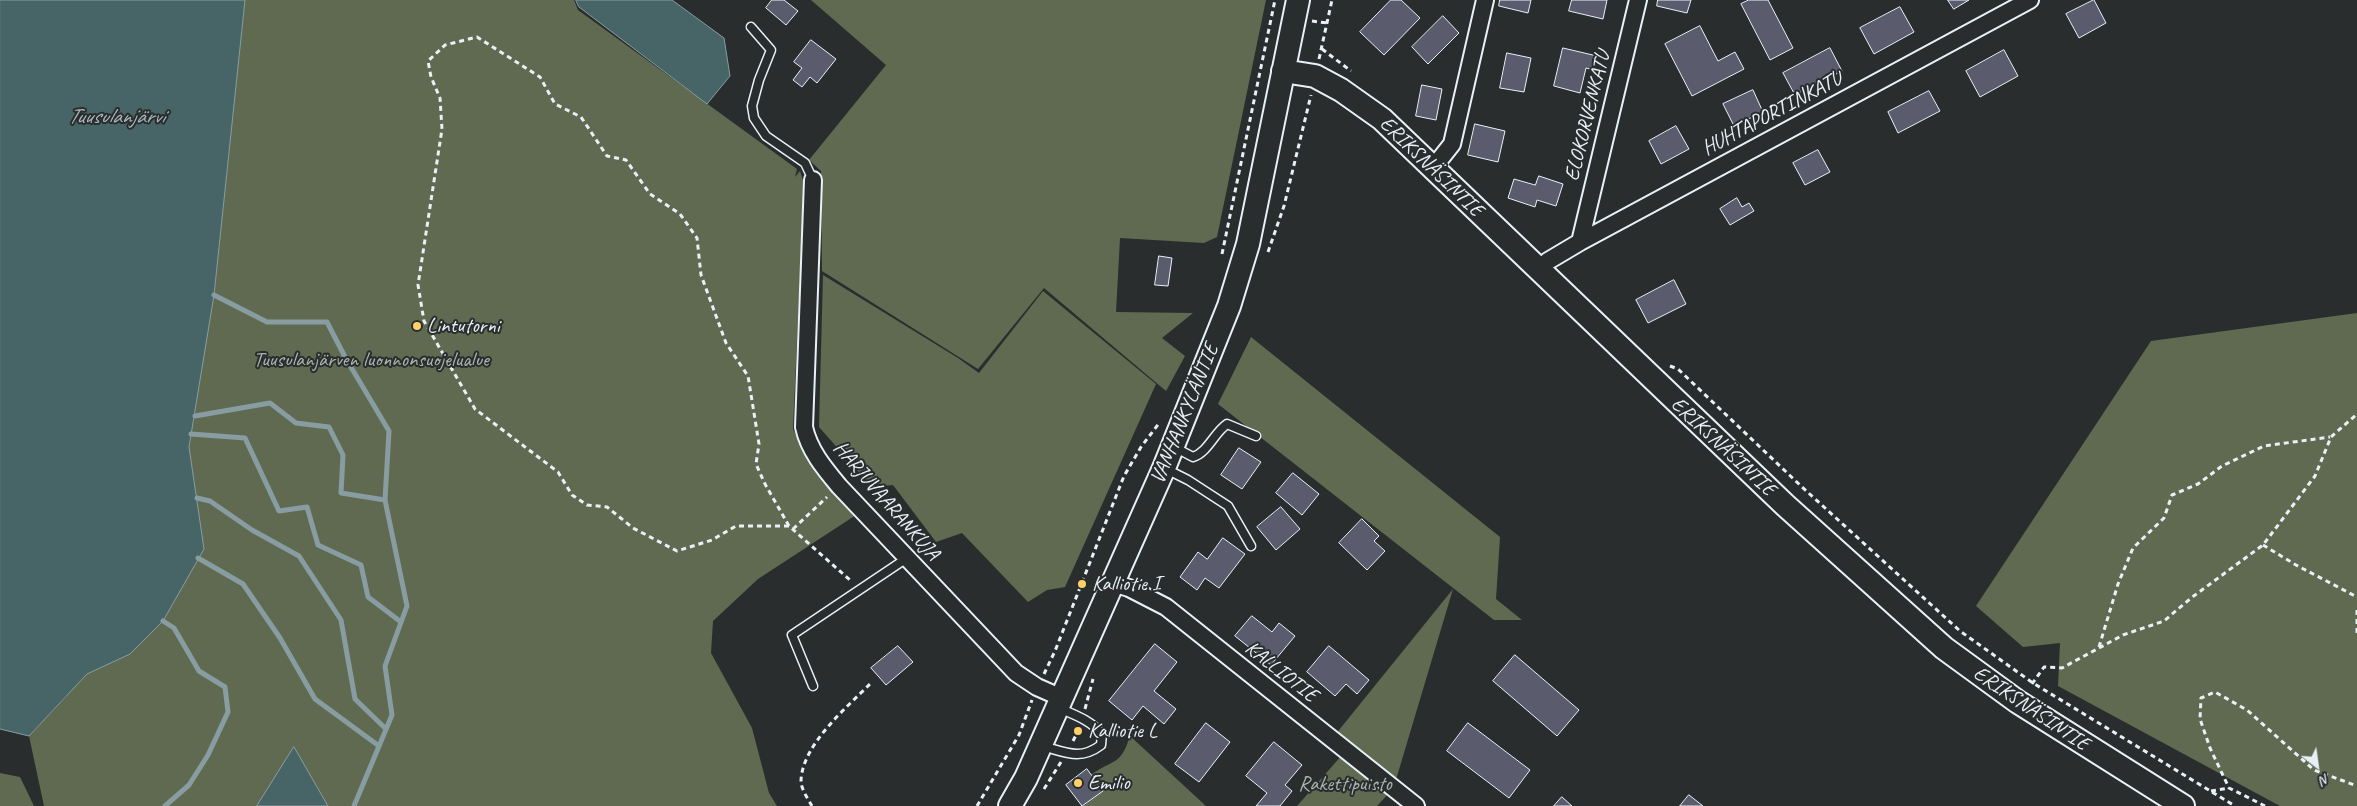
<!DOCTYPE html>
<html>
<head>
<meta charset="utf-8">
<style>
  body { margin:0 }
  #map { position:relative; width:2357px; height:806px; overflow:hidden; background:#2a2d2e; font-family:Caveat,sans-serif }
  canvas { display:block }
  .north { position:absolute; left:2292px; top:741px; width:50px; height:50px; -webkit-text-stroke:4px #2a2d2e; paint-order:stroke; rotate:150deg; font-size:14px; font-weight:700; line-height:20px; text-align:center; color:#e8f1f8 }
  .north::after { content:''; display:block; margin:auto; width:18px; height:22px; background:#e8f1f8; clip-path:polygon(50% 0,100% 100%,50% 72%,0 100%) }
</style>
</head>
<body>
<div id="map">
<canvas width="2357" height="806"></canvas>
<div class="north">N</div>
</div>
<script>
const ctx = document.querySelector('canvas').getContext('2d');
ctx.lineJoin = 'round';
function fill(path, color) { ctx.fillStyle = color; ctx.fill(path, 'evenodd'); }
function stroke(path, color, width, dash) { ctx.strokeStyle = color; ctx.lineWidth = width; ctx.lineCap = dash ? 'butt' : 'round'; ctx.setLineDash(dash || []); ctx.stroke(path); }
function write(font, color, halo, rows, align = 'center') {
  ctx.font = font + ' Caveat,sans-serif'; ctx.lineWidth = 4; ctx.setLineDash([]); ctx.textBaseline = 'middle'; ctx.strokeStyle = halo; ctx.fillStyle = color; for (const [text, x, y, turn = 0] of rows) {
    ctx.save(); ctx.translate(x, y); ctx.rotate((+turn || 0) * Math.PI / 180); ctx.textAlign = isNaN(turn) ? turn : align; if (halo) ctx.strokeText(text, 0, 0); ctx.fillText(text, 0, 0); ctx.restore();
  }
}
fill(new Path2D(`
  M0,0h574l4,10 219,159 -2,8 5,-6 4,13 -11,245 24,45 39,41 -98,64 -45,42 -2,32 41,75 17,65 8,13h-733l-15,-70 38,-40z
  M811,0h455l-49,237 -13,6 -84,-5 -4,74 77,1 -31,25 23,18 -19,35 -122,-103 -66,81 -156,-98 -1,-100 -12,-11 77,-95z
  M823,275l135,83 21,15 64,-82 113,93 -91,203 -18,3 -19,12 -66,-69 -26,9 -43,-57 -21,2 -53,-60z
  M2357,313v493h-77l-222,-120 2,-43 -37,4 -47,-41 175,-265z
  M1251,337l249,200 -4,62 26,21h-28l-276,-216z
  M1453,589l-58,194 -60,-48z
  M1130,736l76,70h-123l20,-15 -12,-16c23,-17 29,-8 39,-39z
  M1343,754l47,38 -13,14h-80z
  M0,773l20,4 14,29h-34z`), '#606a51');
const water = new Path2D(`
  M0,0h245l-31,295 -25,152 15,102 -41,72 -33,33 -43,20 -58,62 -29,-7z
  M576,0h96l52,38 6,38 -23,28 -128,-97z
  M294,747l34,59h-71z`);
fill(water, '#476567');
stroke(water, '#879da1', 1);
stroke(new Path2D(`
  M214,295l53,27h60l18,35 44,74 -4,69 22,106 -22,60 7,49 -38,91
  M195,416l75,-13 26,20 33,4 14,28 -2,38 44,7
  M191,434l54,4 34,73 28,-4 11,38 43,20 7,32 33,25
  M197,498l13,3 42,29 47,26 42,64 14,79 31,30
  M198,558l45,26 37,54 35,61 64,47
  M163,621l11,7 25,43 26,16 3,25 -20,43 -19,30 -24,21`), '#879da1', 5);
const building = new Path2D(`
  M772,0h12l14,11 -12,14 -20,-17z
  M1391,0h10l19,18 -36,37 -24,-23z
  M1500,0h31l-3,13 -29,-7z
  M1572,0h35l-4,19 -34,-8z
  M1658,0h33l-4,13 -30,-7z
  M1749,0h19l25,48 -23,12 -29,-56z
  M1948,0h21l-15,9z
  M2094,0l12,23 -27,15 -13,-24z
  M1900,7l14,25 -40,22 -14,-26z
  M1443,16l16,17 -31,31 -16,-17z
  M1700,26l18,35 17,-9 9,17 -52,27 -27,-52z
  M811,40l25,19 -19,24 -7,-6 -8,10 -9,-7 9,-12 -8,-6z
  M1563,48l34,8 -3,14 -8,-2 -6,25 -26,-7z
  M1830,48l12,23 -47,24 -12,-22z
  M2004,50l14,26 -38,21 -14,-26z
  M1507,53l24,5 -7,34 -24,-4z
  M1422,85l20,4 -6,31 -20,-4z
  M1753,90l10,22 -29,14 -11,-22z
  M1929,91l11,20 -42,22 -10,-21z
  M1475,124l30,7 -7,31 -30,-7z
  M1676,126l13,23 -28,15 -12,-23z
  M1818,150l12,22 -25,13 -12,-22z
  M1539,176l24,8 -7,22 -19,-6 -2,7 -27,-9 6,-19 21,6z
  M1737,198l5,9 7,-4 5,8 -24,14 -10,-16z
  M1159,256l13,2 -4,28 -13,-1z
  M1674,280l12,24 -38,19 -12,-23z
  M1239,448l22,14 -19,27 -21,-14z
  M1293,473l26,21 -17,21 -26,-22z
  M1281,507l19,22 -24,21 -19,-23z
  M1362,519l17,17 -5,5 11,10 -18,19 -28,-27z
  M1223,538l22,16 -26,34 -14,-10 -8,12 -17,-13 18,-25 9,7z
  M1252,616l20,16 7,-9 16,13 -24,29 -36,-29z
  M1155,644l22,18 -23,29 22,18 -12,15 -21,-18 -11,14 -23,-19z
  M898,646l15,16 -27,23 -15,-17z
  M1329,646l40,34 -12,14 -11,-10 -11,12 -28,-24z
  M1515,655l64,55 -22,26 -64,-55z
  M1206,723l24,19 -31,40 -24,-18z
  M1468,723l62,47 -21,28 -62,-47z
  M1274,742l28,23 -17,20 7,6 -12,15h-24l11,-13 -21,-17z
  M1087,769l16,22 -21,15 -16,-21z
  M1689,795l14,11h-23z
  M1562,797l10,9h-18z`);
fill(building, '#5a5c6e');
stroke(building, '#e8f1f8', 1);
const lane = new Path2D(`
  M751,27l20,23 -12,30 -7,26 2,12 12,18 39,27 8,17
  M1174,447l19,10c15,-5 21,-24 34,-33l29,12
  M1166,469l22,11 40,26 23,40
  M813,686l-21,-51 115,-77
  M1042,746c23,6 38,15 59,-1l1,-11c-12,-14 -27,-19 -43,-26`);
const street = new Path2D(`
  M1433,168l19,-24 33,-144
  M813,180l-9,247c5,23 20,41 35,59l177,187 21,14 25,11
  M1580,242l58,-242
  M1539,270l9,-9 32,-19 450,-242
  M1113,583l16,5 37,19 250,199`);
const secondary = new Path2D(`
  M1283,71l32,5 26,14 41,29 403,386 159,143 74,54 165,104
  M1010,806l16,-28 138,-310 65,-162 19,-62 50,-244`);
stroke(lane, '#e8f1f8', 11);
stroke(street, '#e8f1f8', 20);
stroke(secondary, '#e8f1f8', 26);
stroke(new Path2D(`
  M1312,21l15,2
  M1322,49l29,22
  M1319,59l13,-59
  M1268,252l16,-46 27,-111
  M1222,254l53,-254
  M1670,366l8,3 124,118 158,144 73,52 202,123
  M789,526h-53l-24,14 -35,11 -44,-23 -26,-21 -20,-2 -15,-10 -14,-23 -83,-63 -51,-88 -6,-36 24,-156 -2,-31 -9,-21 -3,-16 17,-16 32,-8 63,40 15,27 26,13 26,39 19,4 24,34 30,20 17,24 4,37 25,68 22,33 11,68 -3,20 9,20 24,42 62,55
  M793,529l34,-32
  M2263,545l33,20 61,32
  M2357,610v24
  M2099,647l19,-63 15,-36 31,-30 8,-23 26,-11 24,-18 42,-20 66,-9
  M1044,674l11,-23 69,-175 17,-29 19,-25
  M2032,684l12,-17 18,1 61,-33 41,-14 27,-23 72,-53 52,-69 16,-39 26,-23
  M1085,709l8,-30
  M1073,741l6,-12
  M1044,789l17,-27
  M2211,791l18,-3
  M812,806c-4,-7 -11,-17 -11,-25 1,-36 45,-73 69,-97
  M977,806l42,-71 13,-35
  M2265,806l-36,-18 -19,-40 -10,-29 1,-21 14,-6 32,18 67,60 43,16`), '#e8f1f8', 3, [5, 4]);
stroke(lane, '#2a2d2e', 8);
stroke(street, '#2a2d2e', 16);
stroke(secondary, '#2a2d2e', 22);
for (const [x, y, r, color] of [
  [417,326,5,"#ffd166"],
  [1082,584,5,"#ffd166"],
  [1078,731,5,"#ffd166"],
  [1078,783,5,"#ffd166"]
]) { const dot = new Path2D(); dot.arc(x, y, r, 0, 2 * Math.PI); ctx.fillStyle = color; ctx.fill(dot); stroke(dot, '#2a2d2e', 2); }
write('21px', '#e8f1f8', '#2a2d2e', [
  ["HUHTAPORTINKATU",1772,114,-28],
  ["ELOKORVENKATU",1588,116,-76],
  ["ERIKSNÄSINTIE",1431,167,44],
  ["VANHANKYLÄNTIE",1185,414,-68],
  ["ERIKSNÄSINTIE",1723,447,43],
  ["HARJUVAARANKUJA",886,501,49],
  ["KALLIOTIE",1281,672,38],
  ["ERIKSNÄSINTIE",2031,709,34]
]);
write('21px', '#e8f1f8', '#2a2d2e', [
  ["Lintutorni",427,326],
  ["Kalliotie I",1092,584],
  ["Kalliotie L",1088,731],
  ["Emilio",1088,783]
], 'left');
write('21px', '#abb4ad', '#2a2d2e', [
  ["Tuusulanjärven luonnonsuojelualue",371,360],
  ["Rakettipuisto",1345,784]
]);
write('italic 22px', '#a8b9be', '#2a2d2e', [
  ["Tuusulanjärvi",116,117]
]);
</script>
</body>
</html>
